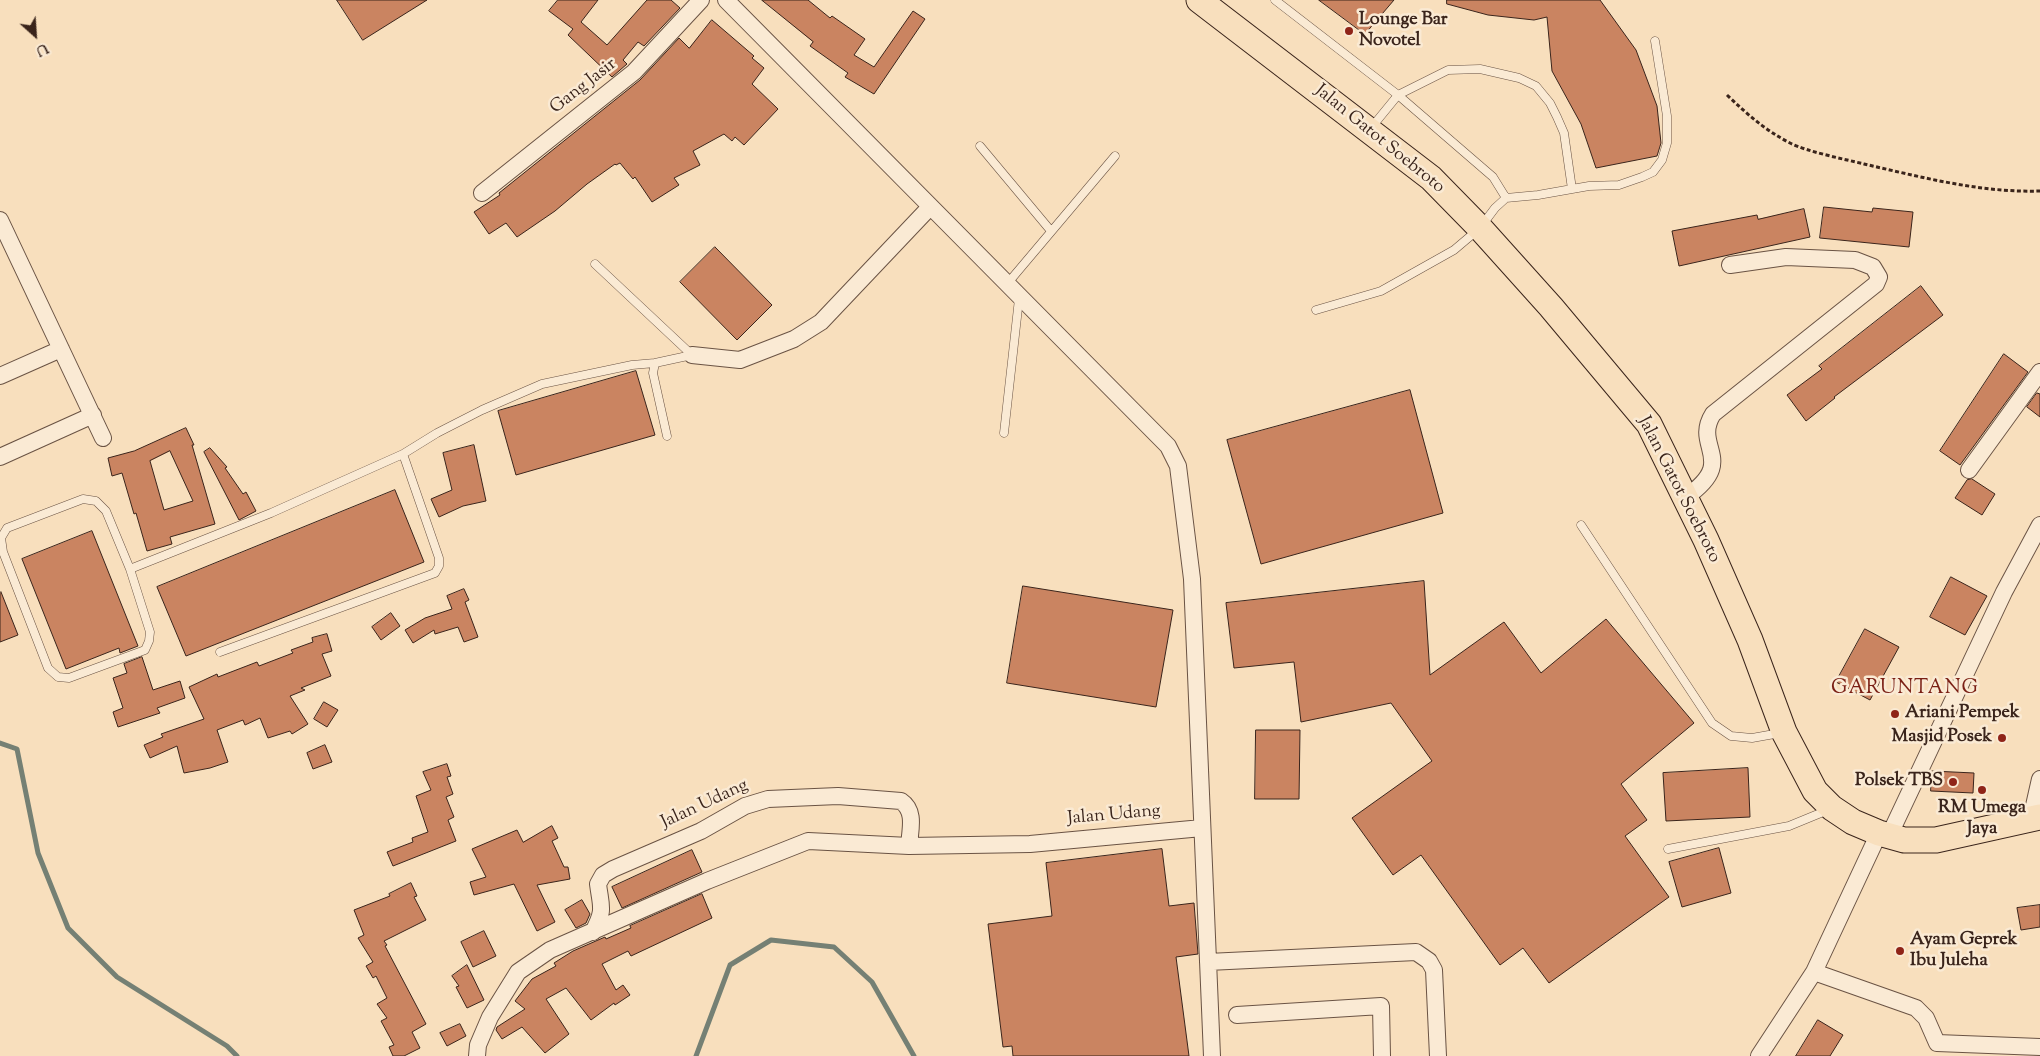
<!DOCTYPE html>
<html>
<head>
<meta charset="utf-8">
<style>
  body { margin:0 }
  #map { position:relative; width:2040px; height:1056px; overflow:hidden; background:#f8dfbd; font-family:"Sorts Mill Goudy",serif }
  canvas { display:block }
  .north { position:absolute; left:10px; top:10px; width:50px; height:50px; -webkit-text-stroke:4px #faead4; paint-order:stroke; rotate:154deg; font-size:14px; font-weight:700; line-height:20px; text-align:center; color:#3a241b }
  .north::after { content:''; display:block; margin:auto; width:18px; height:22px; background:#3a241b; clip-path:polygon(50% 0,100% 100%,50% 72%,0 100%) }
</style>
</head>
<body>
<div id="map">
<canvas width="2040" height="1056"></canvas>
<div class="north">U</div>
</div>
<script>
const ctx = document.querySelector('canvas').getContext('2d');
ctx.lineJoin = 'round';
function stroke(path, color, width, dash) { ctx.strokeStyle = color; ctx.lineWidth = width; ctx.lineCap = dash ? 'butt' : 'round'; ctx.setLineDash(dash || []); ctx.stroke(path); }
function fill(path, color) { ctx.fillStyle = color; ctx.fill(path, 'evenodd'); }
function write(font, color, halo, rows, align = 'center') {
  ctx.font = font + ' "Sorts Mill Goudy",serif'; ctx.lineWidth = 5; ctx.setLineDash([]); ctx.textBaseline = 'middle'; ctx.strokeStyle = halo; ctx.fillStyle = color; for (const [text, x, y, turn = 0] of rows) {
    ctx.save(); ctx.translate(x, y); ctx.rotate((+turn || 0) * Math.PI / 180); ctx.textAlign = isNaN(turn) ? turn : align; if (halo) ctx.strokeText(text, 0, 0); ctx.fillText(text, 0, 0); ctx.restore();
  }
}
stroke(new Path2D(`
  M0,743l17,6 21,104 30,75 49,49 110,69 10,10
  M696,1056l34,-91 41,-25 63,7 38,35 42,74`), '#758074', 5);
const building = new Path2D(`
  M337,0h90l-64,40z
  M558,0h40l-17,22 26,23 40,-45h24l9,8 -36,38 -6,-4 -15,18 4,4 -15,13 -44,-42 5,-6 -24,-18z
  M762,0h46l22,18 2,-2 33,23 -11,16 20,12 39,-56 12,8 -51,75 -29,-17 3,-4 -38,-27 3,-4z
  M1319,0h75l-29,34z
  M1447,0h153l36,50 21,56 4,37 -4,13 -61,12 -15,-44 -29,-53 -5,-54 -13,3 -46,-5 -41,-11z
  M712,20l42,36 -2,2 12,10 -12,16 26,25 -34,36 -9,-8 -3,4 -8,-7 -31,17 7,14 -26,13 5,7 -27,17 -17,-25 -2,2 -13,-16 -4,2 -1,-1 -28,20 -32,27 -38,26 -11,-14 -17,11 -15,-22 26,-17 -1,-2 141,-113 39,-42 10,10z
  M1824,207l48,5 1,-4 40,4 -4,35 -89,-9z
  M1804,209l6,28 -131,29 -7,-35 85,-16 1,4z
  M715,247l57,58 -35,35 -57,-58z
  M1921,286l22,29 -109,82 1,1 -29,23 -19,-26 35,-26 -3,-3z
  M2004,354l24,18 -68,93 -20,-14z
  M636,371l19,64 -139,40 -18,-64z
  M1410,390l33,123 -182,51 -34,-124z
  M2037,393l3,1v23l-13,-10z
  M186,428l8,17h-2l23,79 -45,13 2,7 -25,7 -11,-38 -2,1 -12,-41 -10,3 -4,-18 26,-7zM170,451l23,50 -29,9 -14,-49z
  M474,445l12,56 -23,5 -24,11 -8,-18 21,-9 -9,-37z
  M210,448l17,19 -2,1 18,26 3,-2 10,19 -17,9 -35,-68z
  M1972,479l23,15 -13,21 -27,-17 12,-18z
  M395,490l29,72 -238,94 -29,-69z
  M92,531l46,115 -18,7 -1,-5 -53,21 -44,-110z
  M1951,577l36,19 -22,39 -35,-18z
  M1424,581l6,94 74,-53 37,51 65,-54 88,104 -73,61 26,36 -22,16 44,61 -120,86 -26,-35 -23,17 -79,-110 -28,20 -41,-57 80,-57 -41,-58 -90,19 -7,-60 -60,6 -8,-65z
  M1023,586l150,24 -17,97 -149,-24z
  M464,589l5,11 -4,2 13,35 -14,5 -6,-15 -23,7 -1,-4 -21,13 -8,-13 20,-12 27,-9 -5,-13z
  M1,592l17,43 -18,7v-49z
  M391,613l9,13 -19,14 -9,-13z
  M1865,629l34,18 -29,53 -34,-18z
  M327,634l5,17 -10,3 9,22 -30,12 4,2 -15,6 18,28 -16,10 -2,-3 -22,7 -8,-20 -15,7 -2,-5 -26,10 11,32 -18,6 -26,5 -7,-27 -27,12 -6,-13 19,-8 -2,-3 43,-15 -15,-32 28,-13 1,3 39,-15 2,4 34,-13 -2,-3 22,-8 -1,-4z
  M142,657l11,33 27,-9 5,17 -28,10 3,5 -42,14 -5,-15 10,-4 -10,-30 14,-5 -3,-9z
  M324,702l14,8 -11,17 -13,-8z
  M1256,730h44l-1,69h-44z
  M325,745l7,17 -19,7 -6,-16z
  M447,764l4,12 -4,1 6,17 -7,3 8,20 -6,3 8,21 -63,25 -6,-14 26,-10 -1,-4 16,-6 -12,-36 15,-6 -8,-18z
  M1748,768l2,49 -84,4 -3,-48z
  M1932,771l42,2 -1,20 -42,-2z
  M552,826l6,12 -6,3 12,26h4l2,12 -33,6 18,37 -18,9 -23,-47 -40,11 -4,-13 16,-5 -14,-28 45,-19 6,12z
  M1719,848l12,45 -49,14 -13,-45z
  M1162,849l7,57 25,-3 4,51 -22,3 13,99h-176l-1,-10 -9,1 -15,-123 64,-8 -6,-53z
  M692,850l10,22 -80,36 -10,-21z
  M411,883l6,13 -3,1 12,23 -42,21 3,4 -2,1 41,78 -14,8 8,16 -16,8h-11l-4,-9 5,-2 -13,-24 6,-3 -10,-14 10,-6 -11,-22 -3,2 -7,-12 7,-4 -15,-24 6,-3 -10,-25 36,-14 -1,-2z
  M702,894l10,24 -81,38 -3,-5 -26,13 14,26 7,-5 7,10 -15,10 -1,-2 -23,17 -25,-32 -20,11 23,35 -24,19 -23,-26 -20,12 -6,-9 1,-3 28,-18 -10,-8 17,-22 24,-13 -2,-3 19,-12 32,-14 1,2 25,-11 -1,-2z
  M582,900l8,14 -4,9 -10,5 -11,-18z
  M2040,905v22l-19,3 -4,-22z
  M484,931l12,25 -23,11 -12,-25z
  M467,965l17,35 -17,8 -11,-21 3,-1 -7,-10z
  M1818,1020l25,15 -13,21h-34z
  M460,1024l6,12 -19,10 -7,-13z`);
fill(building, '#ca8461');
stroke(building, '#3a241b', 1);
const service = new Path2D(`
  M1275,0l123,95 95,82 13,21 -11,10 -15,20 -26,22 -73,41 -65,19
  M1371,128l27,-33 50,-25 32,-1 39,9 17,8 14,17 7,14 7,16 8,56
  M980,146l71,85
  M1506,198l32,-3 51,-9 30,-1 23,-8 11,-5 9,-12 5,-17v-27l-12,-75
  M595,264l97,91
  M1007,284l108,-128
  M1004,433l15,-134
  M667,436l-14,-63 2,-10 37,-8
  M83,499l13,2 10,10 24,58 20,63 -1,9 -4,9 -76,28 -11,-1 -10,-9 -45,-116 -2,-14 6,-10z
  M1581,525l131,198 19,13 21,2 28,-5
  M130,569l141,-56 132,-59 34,-21 45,-23 60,-26 90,-19 23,-2
  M220,652l215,-79 4,-7v-8l-36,-104
  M1668,849l121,-23 39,-16`);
const minor = new Path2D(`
  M726,0l442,446 10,20 14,113 20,477
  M482,193l152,-121 67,-72
  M0,220l103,218
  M692,355l48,5 54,-21 27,-17 109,-115
  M0,376l61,-27
  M0,457l93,-42
  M1969,470l71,-98
  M1686,497c53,-37 6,-50 27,-83l163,-130 3,-7 -6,-10 -18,-7 -69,-3 -56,8
  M2031,819l9,-40
  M1889,836l115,-244 36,-67
  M593,932c12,-23 8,-24 5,-48l5,-9 10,-6 88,-38 44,-25 23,-7 70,-3 63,5c15,10 9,29 8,45
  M1208,962l208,-10 13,9 5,9 4,86
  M1814,972l102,36 10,10 11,25 103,4
  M1237,1015l144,-9 1,50
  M477,1056l1,-11 12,-28 28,-45 32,-22 157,-69 101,-40 101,5 121,-2 172,-16
  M1759,1056l55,-84 65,-139`);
const primary = new Path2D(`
  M1199,0l232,178 49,50 71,79 98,117 57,116 44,100 34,92 31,59 17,17 21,14 26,11 25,7h32l104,-23`);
stroke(service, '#6a5344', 9);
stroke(minor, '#6a5344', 18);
stroke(primary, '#3a241b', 27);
stroke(new Path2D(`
  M1727,95c21,20 38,35 63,48 18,9 54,16 74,21 57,13 117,29 176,27`), '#3a241b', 3, [4, 2.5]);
stroke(service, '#faead4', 8);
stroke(minor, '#faead4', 16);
stroke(primary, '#f8dfbd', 25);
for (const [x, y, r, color] of [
  [1349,31,5,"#8f2418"],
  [1895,714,5,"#8f2418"],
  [2002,738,5,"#8f2418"],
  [1953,782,5,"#8f2418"],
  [1982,790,5,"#8f2418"],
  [1900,951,5,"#8f2418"]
]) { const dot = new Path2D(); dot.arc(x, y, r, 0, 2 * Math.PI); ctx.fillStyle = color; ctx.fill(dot); stroke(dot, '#faead4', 2); }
write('bold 18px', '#3a241b', '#faead4', [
  ["Lounge Bar",1359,21],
  ["Novotel",1359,42],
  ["Ariani Pempek",1905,714],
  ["Masjid Posek",1992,738,"right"],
  ["Polsek TBS",1943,782,"right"],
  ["RM Umega",1982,809,"center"],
  ["Jaya",1982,830,"center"],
  ["Ayam Geprek",1910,941],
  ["Ibu Juleha",1910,962]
], 'left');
write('18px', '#3a241b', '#faead4', [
  ["Gang Jasir",584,87,-38],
  ["Jalan Gatot Soebroto",1379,140,39],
  ["Jalan Gatot Soebroto",1678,490,63],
  ["Jalan Udang",705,805,-25],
  ["Jalan Udang",1114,816,-5]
]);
ctx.letterSpacing = '1px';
write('20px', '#7a1f14', '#faead4', [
  ["GARUNTANG",1905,690]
]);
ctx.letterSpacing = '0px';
</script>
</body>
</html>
